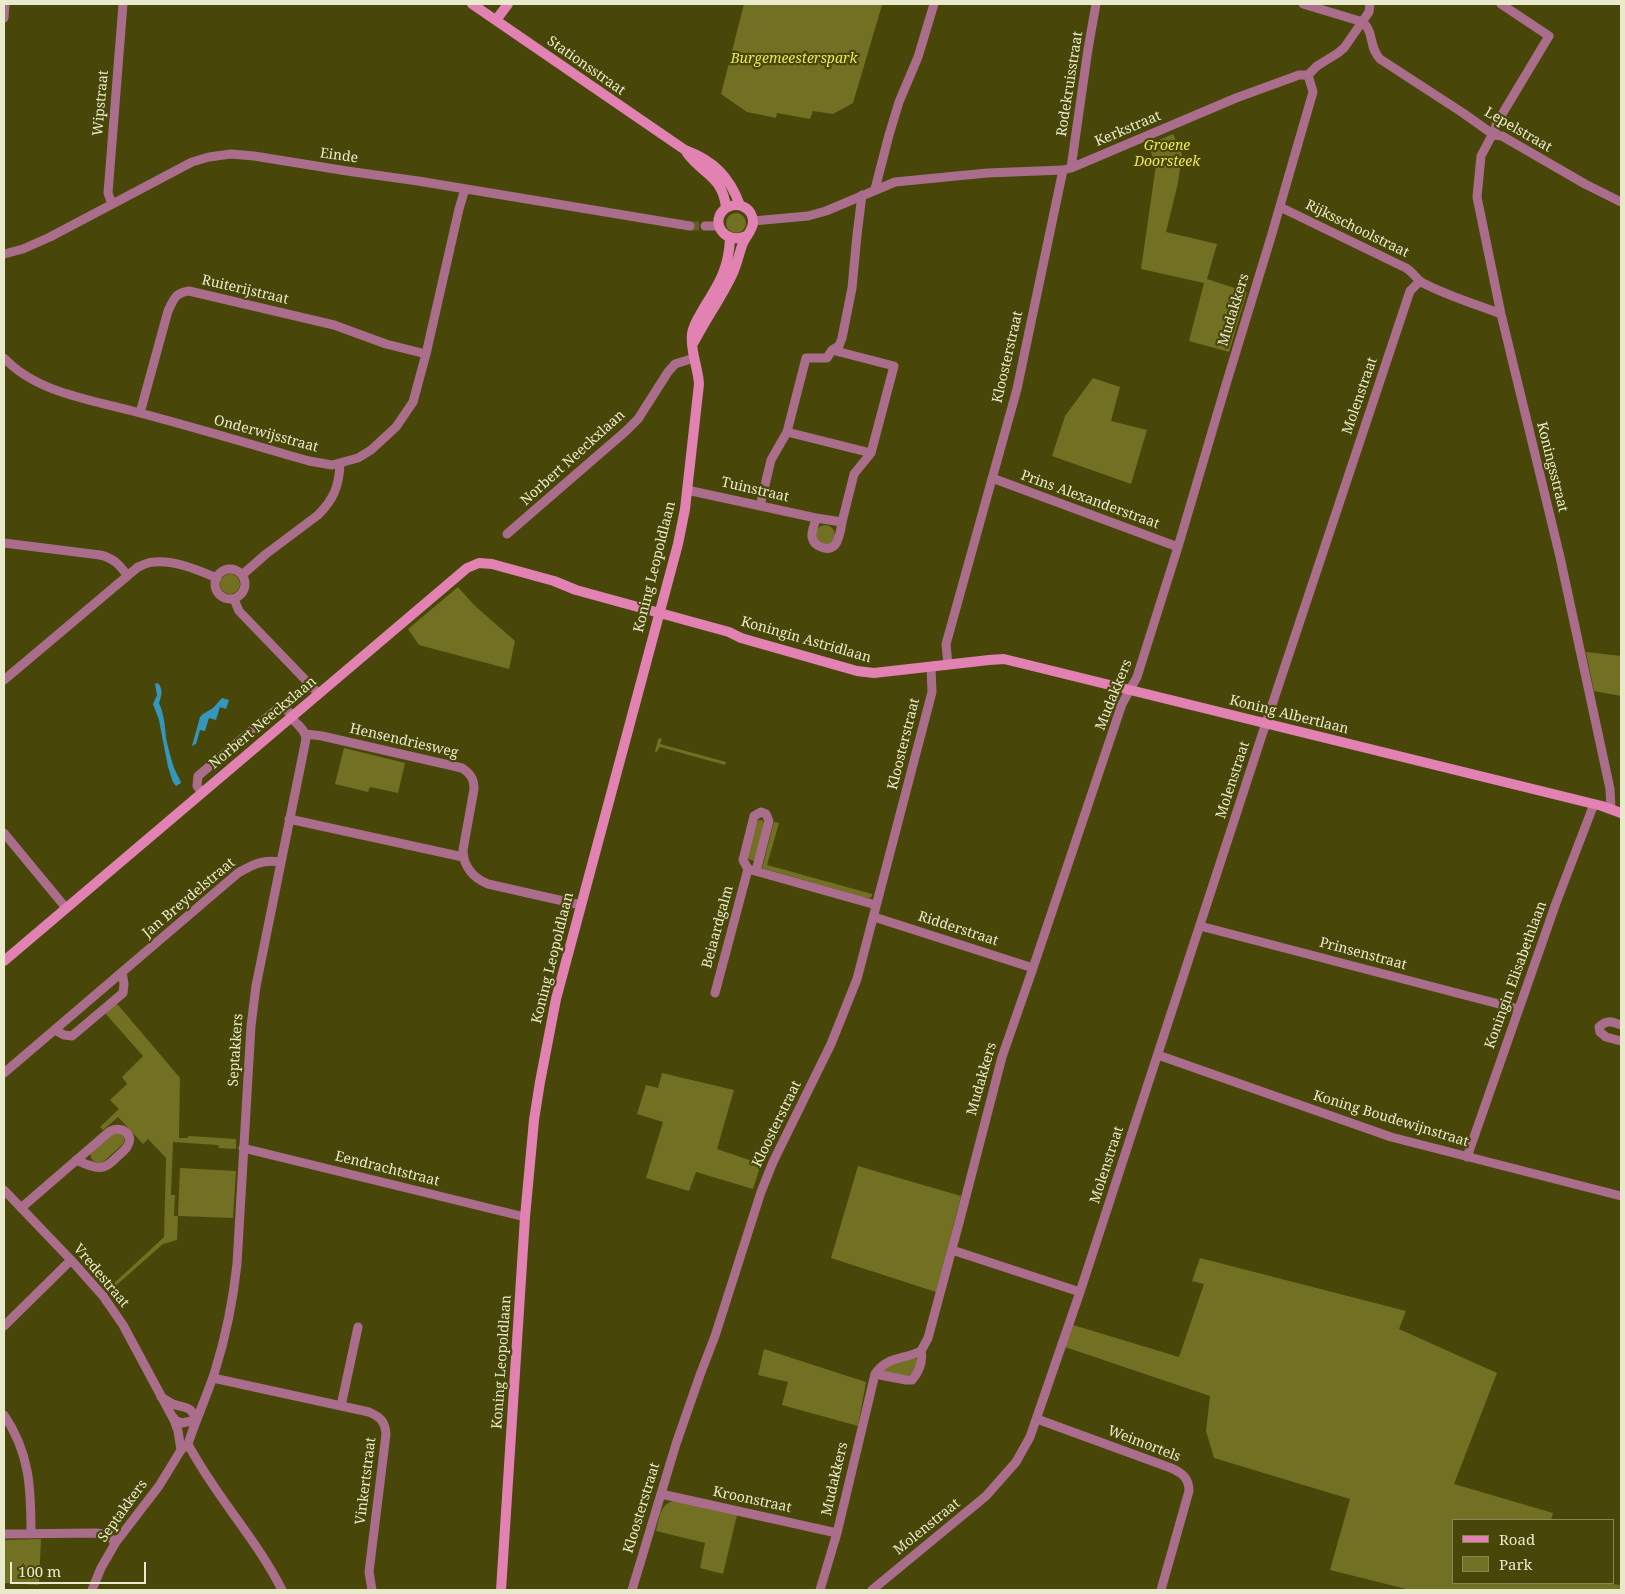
<!DOCTYPE html>
<html>
<head>
<meta charset="utf-8">
<style>
  body { margin:0 }
  #map { position:relative; width:1625px; height:1594px; overflow:hidden; background:#484709; font-family:"Noto Serif",serif }
  canvas { display:block }
  .frame { position:absolute; inset:0; border:5px solid #e9eacc; pointer-events:none }
  .legend { position:absolute; left:1452px; top:1519px; width:162px; height:65px; box-sizing:border-box; background:#484709; border:1px solid #888857; margin:0; padding:6px 9px; list-style:none; font-size:15px; color:#e9eacc }
  .legend li { display:flex; align-items:center; gap:10px; height:25px }
  .legend b { width:25px; border:1px solid #888857 }
  .scale { position:absolute; left:10px; top:1562px; width:136px; height:22px; box-sizing:border-box; border:2px solid #e9eacc; border-top:0; padding-left:6px; font-size:15px; line-height:18px; white-space:nowrap; color:#e9eacc; -webkit-text-stroke:4px #484709; paint-order:stroke }
</style>
</head>
<body>
<div id="map">
<canvas width="1625" height="1594"></canvas>
<div class="frame"></div>
<ul class="legend">
<li><b style="height:6px;background:#e182b3"></b>Road</li>
<li><b style="height:14px;background:#727022"></b>Park</li>
</ul>
<div class="scale">100 m</div>
</div>
<script>
const ctx = document.querySelector('canvas').getContext('2d');
ctx.lineJoin = 'round';
function fill(path, color) { ctx.fillStyle = color; ctx.fill(path, 'evenodd'); }
function stroke(path, color, width, dash) { ctx.strokeStyle = color; ctx.lineWidth = width; ctx.lineCap = dash ? 'butt' : 'round'; ctx.setLineDash(dash || []); ctx.stroke(path); }
function write(font, color, halo, rows, align = 'center') {
  ctx.font = font + ' "Noto Serif",serif'; ctx.lineWidth = 4.5; ctx.setLineDash([]); ctx.textBaseline = 'middle'; ctx.strokeStyle = halo; ctx.fillStyle = color; for (const [text, x, y, turn = 0] of rows) {
    ctx.save(); ctx.translate(x, y); ctx.rotate((+turn || 0) * Math.PI / 180); ctx.textAlign = isNaN(turn) ? turn : align; if (halo) ctx.strokeText(text, 0, 0); ctx.fillText(text, 0, 0); ctx.restore();
  }
}
fill(new Path2D(`
  M744,4h132l6,1 -29,98 -20,11 -20,-3 -3,8 -33,-6 -1,5 -29,-6 -26,-18z
  M1173,134l9,20 -4,29 -12,49 51,12 -10,35 40,13 -18,60 -40,-11 15,-58 -63,-14 15,-104 -8,-20z
  M726 223a10 10 0 1 1 20 0a10 10 0 1 1-20 0Z
  M1093,378l27,9 -9,34 36,9 -16,54 -79,-28 13,-40z
  M815 535a10 10 0 1 1 20 0a10 10 0 1 1-20 0Z
  M220 584a10 10 0 1 1 20 0a10 10 0 1 1-20 0Z
  M458,587l16,18 41,36 -6,28 -90,-24 -11,-16z
  M1586,652l35,4v40l-27,-5z
  M660,738l2,1 -2,5 66,18 -1,3 -65,-18 -4,6 -1,-2 3,-11z
  M344,748l61,15 -7,30 -28,-6 -2,5 -33,-8z
  M759,820h3l3,4 -8,32 -3,5 -6,-2 -1,-3 9,-33z
  M774,822l5,1 -12,42 105,29v2l-2,2 -7,-1 -101,-29z
  M116,1004l3,2 61,72 -1,60h9v-2l48,3v10l-17,-1 -1,-3 -45,-3 -2,53h4l-1,21h4l2,-48 56,3 -3,47 -55,-2 -1,24 -14,4 -51,45 -2,-2 54,-50 2,-79 -18,-19 -5,5 -25,-27 -15,13 -3,-3 19,-18 -9,-9 17,-16 -5,-7 21,-21 -38,-43z
  M662,1073l72,17 -17,59 44,15 -8,25 -57,-17 -7,19 -43,-13 17,-56 -26,-8 9,-29 12,3z
  M122,1132l3,5 -1,6 -22,20c-8,0 -13,-3 -11,-12l21,-18z
  M858,1166l103,30 -25,96 -105,-34z
  M1200,1258l206,53 -7,18 98,44 -43,111 99,29 -2,7h-97v63h150l17,2v5h-211l-80,-20 20,-71 -136,-41 -8,-27 4,-35 -145,-49 8,-22 106,32 25,-73 -12,-3z
  M764,1349l102,33 -8,44 -76,-21 6,-23 -30,-7z
  M915,1358l3,2 -5,13 -5,3 -24,-3 -2,-3 4,-4z
  M674,1501l63,14 -14,59 -23,-6 5,-25 -49,-12c4,-13 3,-27 18,-30z
  M41,1539l-2,46 -35,-2v-43z`), '#727022');
fill(new Path2D(`
  M158,683c5,6 4,12 1,20 5,11 6,23 7,35 2,9 5,21 8,30 2,5 5,9 7,15l-5,3c-5,-5 -5,-12 -8,-19l-9,-47 -6,-16 4,-9 -2,-11z
  M222,698l7,2 -3,9 -6,-2 -4,13 -7,-2 -4,13 -5,-1 -4,14 -4,2 8,-29 3,-3 10,-6z`), '#3497be');
stroke(new Path2D(`
  M690,226h15`), '#605f26', 9, [9, 4.5]);
stroke(new Path2D(`
  M1303,4l60,18
  M4,18l1,-14
  M1363,22c12,12 5,24 17,37l83,54 31,22 8,1 83,48 36,18
  M1494,135l-3,2 -10,19 -4,41 24,117 59,243 50,232 1,20
  M1494,135l2,-10 5,-9 48,-80 -48,-32
  M1071,168l17,-119 8,-45
  M875,189l14,-54 10,-33 19,-45 16,-53
  M112,204l-4,-11 15,-189
  M1280,207l126,61c7,4 10,11 17,15 25,13 52,21 78,31
  M753,221l55,-5 18,-5 69,-29 92,-9 76,-3 8,-2 165,-70 63,-23h9l9,-9 21,-13 6,-5 25,-36 1,-8
  M705,226h14
  M4,254l19,-5 27,-12 142,-75 17,-5 22,-3 23,2 93,15 71,10 272,45
  M832,350l7,-4 3,-8 10,-50 5,-53 5,-40
  M4,358c34,36 90,42 136,55 57,15 113,32 169,48l23,4 26,-7 13,-8 25,-23 17,-25 13,-48 33,-145 6,-20
  M140,413l28,-102c6,-12 7,-18 21,-20l128,30 17,4 52,19 40,10
  M787,432l84,21
  M992,478l186,69
  M687,490l129,28 26,4c-1,7 -3,18 -7,23 -7,7 -21,2 -23,-8 -1,-5 3,-13 4,-19
  M760,506l11,-46 16,-28 19,-74h21l5,-8 62,16 -23,87 -17,21 -12,48
  M507,534l119,-103 12,-12 30,-47 7,-8 19,-6
  M4,543l96,12c13,3 19,9 27,20
  M215 584a15 15 0 1 1 30 0a15 15 0 1 1-30 0Z
  M242,575l24,-21 52,-39c16,-16 21,-29 22,-51
  M234,599l5,12 80,83
  M948,665l-2,-21 2,-7 69,-248 46,-219
  M4,680l134,-113c5,-2 10,-5 16,-5 21,-2 44,8 63,16
  M306,734l16,2 140,32c9,6 12,11 12,21l-11,61c0,16 10,28 25,34l93,21
  M202,793l-5,-7 1,-10 79,-67h7l10,6
  M289,819l174,38
  M4,833l62,75
  M748,869l-5,-9 11,-44 7,-4 5,2 3,7 -13,50
  M874,917l159,51
  M1200,926l318,83
  M715,993l33,-124 128,36
  M1621,1025c-9,-3 -14,-6 -22,2l1,5 6,5 15,4
  M55,1030l9,5 8,1 51,-43 1,-9 -2,-12
  M1158,1055l233,82 230,59
  M4,1073l234,-200c14,-8 25,-14 42,-11
  M243,1148l282,69
  M1467,1157l89,-254 38,-99
  M4,1190l67,70 32,36 20,29 51,95 8,3 14,-3c-6,-16 -10,-11 -23,-16 -4,-2 -8,-5 -12,-7
  M21,1208l88,-76c11,-8 27,2 18,15 -3,4 -8,8 -11,11 -4,4 -8,8 -13,9 -9,2 -20,-4 -27,-7
  M952,1250l128,42
  M4,1326l67,-66
  M875,1374l31,6h6c7,-8 11,-18 9,-29
  M213,1378l156,34c11,5 16,9 17,22l-17,138 3,18
  M341,1406l17,-79
  M4,1415c26,38 27,74 27,119
  M174,1418v2l4,11 3,19
  M1037,1419l134,49c12,5 18,11 18,23l-28,99
  M188,1444c27,52 68,94 94,146
  M661,1494l176,39
  M4,1534l92,-1 8,1 12,8
  M92,1590l9,-22 15,-26 43,-56 22,-36 7,-6c8,-25 19,-48 27,-73 11,-35 18,-70 22,-107l14,-238 5,-40 50,-247c0,-9 -9,-15 -15,-21
  M632,1590l44,-146 24,-69 15,-39 46,-144 12,-30 58,-118 26,-65 75,-287 -1,-25
  M820,1590l17,-57 38,-159c12,-18 28,-14 46,-23l7,-13 32,-119 42,-162 31,-89 89,-264 15,-27 41,-130 46,-156 47,-154 42,-145 -5,-17
  M872,1590l114,-94 30,-34 14,-25 50,-145 182,-557 148,-444 10,-10`), '#aa6d8b', 9);
stroke(new Path2D(`
  M472,4l213,146c29,11 44,26 55,55
  M496,20l12,-16
  M687,153c16,22 36,23 39,55
  M694,342c12,-23 27,-44 38,-67 5,-10 7,-22 11,-32 3,-7 10,-13 10,-21 0,-6 -3,-12 -9,-15 -6,-3 -13,-2 -18,1 -18,13 -1,38 20,28
  M4,961l463,-393 12,-5 13,1 62,17 22,9 153,42 12,6 116,33 17,2 115,-13 15,-1 598,147 19,7
  M501,1590l24,-373 9,-97 6,-38 16,-83 122,-455 7,-35 14,-125c-1,-17 -9,-33 -7,-50 1,-10 8,-19 13,-28 15,-24 24,-39 25,-68`), '#e182b3', 10);
write('italic 14px', '#ebe958', '#484709', [
  ["Burgemeesterspark",794,59],
  ["Groene",1167,146],
  ["Doorsteek",1167,162]
]);
write('14px', '#e9eacc', '#484709', [
  ["Stationsstraat",586,66,35],
  ["Rodekruisstraat",1070,84,-81],
  ["Wipstraat",101,103,-85],
  ["Kerkstraat",1128,129,-23],
  ["Lepelstraat",1518,130,30],
  ["Einde",339,156,8],
  ["Rijksschoolstraat",1357,229,26],
  ["Ruiterijstraat",245,290,13],
  ["Mudakkers",1234,310,-73],
  ["Kloosterstraat",1008,357,-77],
  ["Molenstraat",1360,396,-71],
  ["Onderwijsstraat",266,434,15],
  ["Norbert Neeckxlaan",573,458,-42],
  ["Koningsstraat",1552,467,76],
  ["Tuinstraat",755,490,13],
  ["Prins Alexanderstraat",1090,500,20],
  ["Koning Leopoldlaan",655,567,-76],
  ["Koningin Astridlaan",806,640,16],
  ["Mudakkers",1114,695,-68],
  ["Koning Albertlaan",1289,715,14],
  ["Norbert Neeckxlaan",263,723,-40],
  ["Hensendriesweg",404,741,13],
  ["Kloosterstraat",904,744,-76],
  ["Molenstraat",1233,780,-72],
  ["Jan Breydelstraat",189,898,-40],
  ["Beiaardgalm",718,927,-75],
  ["Ridderstraat",958,929,18],
  ["Prinsenstraat",1363,954,15],
  ["Koning Leopoldlaan",553,958,-76],
  ["Koningin Elisabethlaan",1516,975,-70],
  ["Septakkers",236,1050,-86],
  ["Mudakkers",982,1079,-74],
  ["Koning Boudewijnstraat",1391,1119,17],
  ["Kloosterstraat",777,1124,-64],
  ["Molenstraat",1107,1165,-72],
  ["Eendrachtstraat",387,1169,14],
  ["Vredestraat",101,1276,50],
  ["Koning Leopoldlaan",502,1362,-86],
  ["Weimortels",1144,1444,21],
  ["Mudakkers",835,1479,-77],
  ["Vinkertstraat",366,1481,-83],
  ["Kroonstraat",752,1500,12],
  ["Kloosterstraat",642,1508,-73],
  ["Septakkers",123,1511,-54],
  ["Molenstraat",927,1527,-39]
]);
</script>
</body>
</html>
